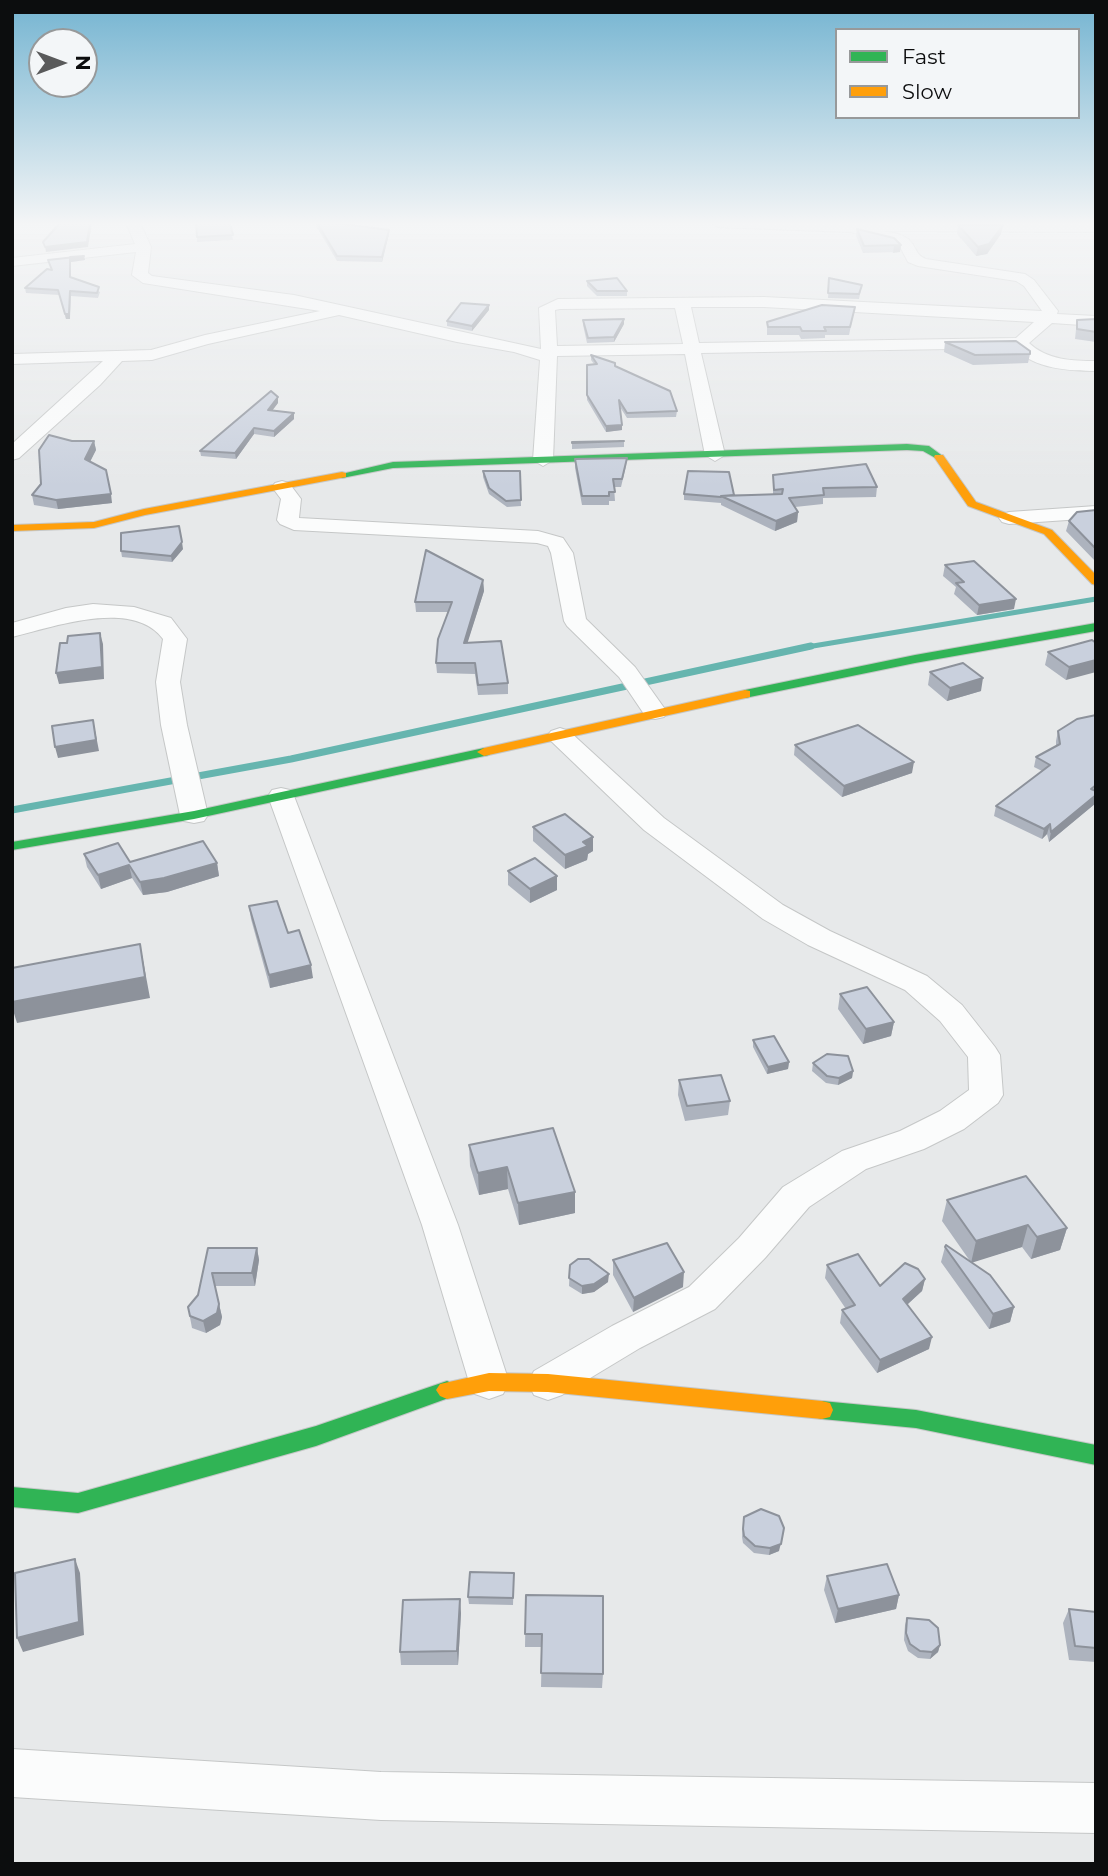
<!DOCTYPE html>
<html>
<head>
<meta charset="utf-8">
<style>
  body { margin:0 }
  #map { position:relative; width:1108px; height:1876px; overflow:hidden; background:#e7e9ea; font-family:Montserrat,sans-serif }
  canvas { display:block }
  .frame { position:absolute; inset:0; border:14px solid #0c0d0e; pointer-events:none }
  .legend { position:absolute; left:835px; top:28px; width:245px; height:91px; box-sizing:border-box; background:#f3f6f8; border:2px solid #97999a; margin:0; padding:9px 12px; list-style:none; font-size:21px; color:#0c0d0e }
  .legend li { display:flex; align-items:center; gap:14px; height:35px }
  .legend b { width:35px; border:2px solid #97999a }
  .north { position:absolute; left:28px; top:28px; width:70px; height:70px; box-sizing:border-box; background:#f3f6f8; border:2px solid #97999a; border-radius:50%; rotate:90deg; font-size:19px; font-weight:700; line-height:28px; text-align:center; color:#0c0d0e }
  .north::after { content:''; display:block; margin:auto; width:24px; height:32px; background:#595a5b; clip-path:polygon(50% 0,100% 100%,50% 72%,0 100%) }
</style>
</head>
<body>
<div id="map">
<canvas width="1108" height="1876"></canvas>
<div class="frame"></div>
<ul class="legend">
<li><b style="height:9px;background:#30b455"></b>Fast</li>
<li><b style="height:9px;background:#ff9f0a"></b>Slow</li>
</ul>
<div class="north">N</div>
</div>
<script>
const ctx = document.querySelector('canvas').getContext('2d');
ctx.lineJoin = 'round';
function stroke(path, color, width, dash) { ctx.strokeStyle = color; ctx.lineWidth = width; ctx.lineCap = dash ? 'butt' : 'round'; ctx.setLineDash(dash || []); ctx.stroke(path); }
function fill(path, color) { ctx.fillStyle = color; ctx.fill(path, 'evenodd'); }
stroke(new Path2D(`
  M801,648l295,-49`), '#66b5af', 5);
stroke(new Path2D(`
  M12,810l279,-51 520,-113`), '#66b5af', 7);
const street = new Path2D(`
  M126,223h14l11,24 -3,26 4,3 142,19 247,54 -2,-41 19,-9 206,-2 278,14 -18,-25 -8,-5 -98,-15 -10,-4 -9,-17 -5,-3 -44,-10 -132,-5 -7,-4 385,1v8l-213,-1c10,2 22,3 28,11 6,7 5,13 15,17l99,15 9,6 24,31 -1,3 39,2v10l-44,-3 -23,20c18,17 44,18 67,18v10c-26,0 -62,-2 -81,-23l-314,5 24,102 -10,6 -10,-6 -20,-101 -128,2 -4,104 -10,6 -10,-6 7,-100 -26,-8 -57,-10 -118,-27 -131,29 -56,16 -30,1 -22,24 -81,73 -7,2v-16l91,-83 -91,3v-10l139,-4 54,-15 115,-24 -177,-28 -11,-8 4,-23 -124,14v-8l123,-14zM691,307h73l270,15 -18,16 -317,5zM675,308l8,36 -126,2 -2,-36 5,-1z
  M282,481l7,2 12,16 -2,19 239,13 25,7 10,15 13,66 49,48 32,45 -3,5 -9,2 -9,-2 -27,-40 -52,-51 -3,-5 -13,-68 -3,-7 -11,-3 -243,-13 -14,-6 -3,-4 4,-21 -9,-12 3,-4z
  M1096,506v12l-87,6 -7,-2 -3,-4 3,-4 7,-2z
  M93,604l41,3 37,11 16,21 -7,43 7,43 21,90 -4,6 -10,2 -10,-2 -4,-6 -19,-90 -5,-43 7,-43c-30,-41 -110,-12 -151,-2v-14l54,-15z
  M560,728l9,3 95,87 119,87 47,26 97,45 35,29 33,42 5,8 3,40 -5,8 -34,26 -40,20 -58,20 -57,38 -44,51 -50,51 -75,39 -78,47 -14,5 -14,-5 -6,-12 6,-12 78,-45 77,-39 50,-49 44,-51 59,-36 58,-20 40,-20 29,-21 -1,-33 -28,-36 -35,-31 -97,-45 -45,-26 -119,-89 -93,-89 -4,-5 4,-5z
  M281,788l9,2 4,6 164,429 51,157 -6,12 -14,5 -14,-5 -6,-12 -47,-157 -154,-429 4,-6z
  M12,1749l369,23 715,11v50l-715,-13 -369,-23z`);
const fast = new Path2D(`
  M907,444l22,2 15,11 -5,3 -16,-9 -16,-1 -514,18 -51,10 -5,-3 56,-13z
  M1096,623v8l-181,32 -170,35 -6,-4 6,-4 170,-35z
  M484,748l7,4 -2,3 -295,64 -182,31v-8l182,-31z
  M447,1381l7,3 4,6 -4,6 -138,50 -238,67 -66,-6v-20l66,6 238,-67z
  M822,1401l94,9 180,35v20l-180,-37 -94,-9 -8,-2 -3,-7 3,-7z`);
const slow = new Path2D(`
  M935,455h8l33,47 76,28 44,45v10l-4,-1 -48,-50 -76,-28 -34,-49z
  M342,472l4,1v4l-201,38 -51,13 -82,3v-6l82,-3 50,-13z
  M745,690l5,1v6l-266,59 -7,-4 7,-4z
  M489,1373l59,1 274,27 8,2 3,7 -3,7 -8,2 -274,-27 -59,-1 -42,8 -7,-3 -4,-6 4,-6z`);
stroke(street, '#c5c7c7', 2);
stroke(fast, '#c5c7c7', 2);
stroke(slow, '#c5c7c7', 2);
fill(street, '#fbfcfc');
fill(fast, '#30b455');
fill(slow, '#ff9f0a');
fill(new Path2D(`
  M230,223l3,17 -36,2v-5z
  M316,223h20l53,11 -7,28 -45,-1 -21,-35z
  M958,225h45l-2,9 -14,20 -11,2 -19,-22z
  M857,229l44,16 -1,7 -37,1 -7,-17z
  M84,256l1,4 -14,2v15l29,15 -2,6 -27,-2 -1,23h-4l-7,-24 -33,-2 -1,-5 26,-18z
  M829,278l33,7 -3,14 -31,-1z
  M587,281l40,10v5h-30l-10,-10z
  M855,307l-6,28h-24v3l-24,1 -2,-4h-32v-13z
  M489,310l-17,21 -25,-5v-5z
  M1096,319v23l-21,-3 2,-19z
  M583,320l41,4 -10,18 -27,1 -4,-18z
  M945,342l85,12 -2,9 -55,2 -29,-13z
  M591,355l24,11 62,45 -1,6 -49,1 -7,-11 2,23 -16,2 -19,-32v-35l7,-1 -3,-4z
  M278,403l-6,7 22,3v6l-20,18 -20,-3 -18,25 -35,-3 -1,-5z
  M72,441h22l2,9 -6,11 22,42 -54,6 -24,-4 -2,-10z
  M624,441v6l-52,2v-7z
  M627,458l-1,8 -5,21h-7l1,14h-6v4h-27l-7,-37v-9z
  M483,471h37l1,35 -14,1 -18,-13 -6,-17z
  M773,475l104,12 -1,10 -53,1v6l-28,3 3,5 -1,10 -22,9 -54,-26v-2l-37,-3v-6l89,1z
  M1096,510v52l-30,-31 3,-10z
  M183,549l-11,13 -50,-5 -1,-6z
  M945,565l69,44 -37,6 -23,-21 2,-7 -13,-11z
  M483,580l1,11 -17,52 41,40v11l-30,1 -3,-21 -38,-1 -1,-10 12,-51h-32l-1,-10z
  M1092,640l-26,40 -21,-15 3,-13z
  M930,672l51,19 -34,10 -19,-16z
  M1096,715v88l-47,39 -2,-8 -5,5 -48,-23 2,-10 46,-35 -8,-4 2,-10 20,-11v-5l2,-10z
  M795,745l117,28 -70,24 -48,-42z
  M533,827l60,24 -5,3 -1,6 -22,9 -32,-28z
  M84,854l46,8 87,1 2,13 -52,16 -24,3 -11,-17 -31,11 -14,-22z
  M508,871l49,19 -27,13 -22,-18z
  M249,906l39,27 25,45 -43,10 -19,-69z
  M840,994l54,28 -3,14 -28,8 -25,-35z
  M753,1040l36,22 -1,7 -21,5 -14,-27z
  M813,1063l40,8 -1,7 -14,7 -12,-2 -14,-12z
  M679,1080l51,21 -2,14 -43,6 -7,-26z
  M469,1145l106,47v21l-56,12 -11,-36 -29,6 -9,-29z
  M947,1200l120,28 -7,22 -29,9 -9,-12 -51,15 43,45 -4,15 -21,7 -48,-67 4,-15 25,14 -28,-40z
  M208,1248h49l2,12 -4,26h-40l7,31 -2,8 -14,8 -14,-5 -4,-21 10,-12z
  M613,1260l70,27 -50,25 -20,-37z
  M570,1265l38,17 -14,10 -12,2 -13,-8z
  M827,1265l53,21 45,-7 -3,12 -15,14 22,44 -52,24 -37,-50 2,-13 4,-1 -21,-31z
  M744,1517l35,34 -10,4 -15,-2 -11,-10 -1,-6z
  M514,1573l-1,32 -44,-1 -1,-7z
  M827,1576l72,19 -3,14 -61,14 -11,-33z
  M526,1595l77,79 -1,14 -61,-1 1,-40h-17z
  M1069,1609l27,3v50l-27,-2 -6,-37z
  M461,1613l-3,52h-57l-1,-13z
  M907,1618l33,27 -2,7 -8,7 -12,-1 -10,-7 -4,-11 1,-15z`), '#adb3be');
fill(new Path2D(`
  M90,223h2l-4,24 -42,5 -1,-5z
  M1003,225l-2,9 -14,20 -11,2 2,-9z
  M389,230v4l-7,28v-5z
  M901,245l-1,7 -7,1 1,-7z
  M84,256l1,4 -14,2v20l-1,-25z
  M70,291v28h-4l-1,-5z
  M489,305v5l-17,21v-5z
  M624,319v5l-10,18v-5z
  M278,397v6l-9,12 -1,-5z
  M294,413v6l-20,18v-6z
  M622,425v5l-16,2v-6z
  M254,428v6l-18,25 -1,-6z
  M94,441l2,9 -9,18 -2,-9z
  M111,494l1,9 -54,6 -2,-9z
  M798,512l-1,10 -22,9 1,-10z
  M182,542l1,7 -11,13 -1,-6z
  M483,580l1,11 -20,63v-11z
  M1016,599l-2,10 -37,6 2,-10z
  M100,633l3,11 1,35 -45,5 -3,-11z
  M1096,660v12l-30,8 3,-13z
  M983,678l-2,13 -34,10 3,-13z
  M93,720l6,31 -41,7 -3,-11z
  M914,762l-2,11 -70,24 2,-11z
  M1096,795v8l-47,39 2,-10z
  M1050,824l-3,10 -5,5 2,-10z
  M593,837v14l-5,3 -1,6 -22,9v-14l18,-13z
  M217,863l2,13 -52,16 -24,3 -3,-13z
  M129,865l3,13 -31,11 -3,-14z
  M557,876v14l-27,13v-14z
  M140,944l10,54 -133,25 -5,-16v-5z
  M311,965l2,13 -43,10 -1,-13z
  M894,1022l-3,14 -28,8 3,-15z
  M789,1062l-1,7 -21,5 1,-7z
  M853,1071l-1,7 -14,7 1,-7z
  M507,1167l1,22 -29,6 -1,-22z
  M575,1192v21l-56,12 -1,-22z
  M1028,1225l-6,22 -51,16 5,-22z
  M1067,1228l-7,22 -29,9 6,-22z
  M257,1248l2,12 -4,26 -3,-13z
  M684,1272l-1,15 -50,25 1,-14z
  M609,1274l-1,8 -14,10 -12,2v-8z
  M925,1279l-3,12 -22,20 3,-12z
  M219,1304l3,13 -2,8 -14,8 -3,-12z
  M1014,1307l-4,15 -21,7 4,-15z
  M932,1337l-3,12 -52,24 3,-13z
  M783,1535l-4,16 -10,4 1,-7z
  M75,1559l5,14 4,62 -61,17 -6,-14z
  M899,1595l-3,14 -61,14 3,-14z
  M460,1599l1,14 -3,52 -1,-14z
  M940,1645l-2,7 -8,7 2,-7z`), '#8d929b');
const building = new Path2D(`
  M60,223h30l-3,19 -42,5 -2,-5z
  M196,223h34l3,12 -36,2z
  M317,223h19l53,7 -7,27 -45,-1z
  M958,225h45l-14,19 -11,3z
  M857,229l37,9 7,7 -37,1z
  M84,256l-14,1v20l29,10 -2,6 -27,-2 -1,23h-4l-7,-24 -33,-2 22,-19 5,1 -4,-10z
  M617,278l10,13h-30l-10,-10z
  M829,278l33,7 -3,9 -31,-1z
  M461,303l28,2 -17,21 -25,-5z
  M822,305l33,2 -5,20h-26l2,4h-24l-2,-4h-32l-1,-5z
  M624,319l-10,18 -26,1 -5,-18z
  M1096,319v13l-19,-3v-9z
  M1016,341l14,10v3l-55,1 -30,-13z
  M591,355l24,8v3l55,25 7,20 -50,2 -8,-13 3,25 -16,1 -19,-31v-30l10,-1z
  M271,391l7,6 -10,13 26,3 -20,18 -20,-3 -19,25 -35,-2z
  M49,435l23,6h22l-9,18 21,11 5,24 -55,6 -24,-5 9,-11 -2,-34z
  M624,441l-52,2v-1z
  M627,458l-5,21h-9l2,13h-6v4h-27l-7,-37z
  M866,464l11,23 -54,1 1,7 -35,3 9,14 -22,9 -55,-25 61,-2 1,-5 -9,1 -1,-15z
  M483,471h37l1,29 -15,1 -17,-13z
  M688,471l41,1 5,23 -13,1v1l-37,-3z
  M1096,510v39l-27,-28 8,-9z
  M179,526l3,16 -11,14 -50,-5v-18z
  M426,550l57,30 -19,63 37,-2 7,42 -30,2 -3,-22h-39l2,-24 14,-37h-37z
  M974,561l42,38 -37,6 -23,-22 8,-1 -19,-17z
  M100,633l2,34 -46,6 4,-30h7l1,-7z
  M1092,640l4,3v17l-27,7 -21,-15z
  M963,663l20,15 -33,10 -20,-16z
  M1096,715v70l-5,4 5,2v4l-45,37 -1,-8 -6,5 -48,-23 54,-41 -14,-8 24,-13 -2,-13 19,-12z
  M93,720l3,20 -41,7 -3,-21z
  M858,725l56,37 -70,24 -49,-41z
  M565,814l28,23 -10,5 5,4 -23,9 -32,-28z
  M203,841l14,22 -53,15 -24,4 -11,-17 -31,10 -14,-21 34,-11 12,19z
  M535,858l22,18 -27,13 -22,-18z
  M277,901l11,32 11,-3 12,35 -42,10 -20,-69z
  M140,944l5,33 -133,25v-34z
  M867,987l27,35 -28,7 -26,-35z
  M774,1036l15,26 -21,5 -15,-27z
  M827,1054l21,2 5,15 -14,7 -12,-2 -14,-13z
  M721,1075l9,26 -43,5 -8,-26z
  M553,1128l22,64 -57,11 -11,-36 -29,6 -9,-28z
  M1026,1176l41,52 -30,9 -9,-12 -52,16 -29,-41z
  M667,1243l17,29 -50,26 -21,-38z
  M946,1245l44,30 24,32 -21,7 -48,-67z
  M208,1248h49l-5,25h-40l7,31 -2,9 -14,8 -13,-5 -2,-9 10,-12z
  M858,1254l22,32 25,-23 13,6 7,10 -22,20 29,38 -52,23 -38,-50 13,-5 -28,-40z
  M578,1259h11l20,15 -15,10 -12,2 -13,-8 1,-13z
  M761,1509l18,7 5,12 -3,16 -11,4 -15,-2 -11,-10 -1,-7 1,-12z
  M75,1559l4,63 -62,16 -2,-65z
  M887,1564l12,31 -61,14 -11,-33z
  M470,1572l44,1 -1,25 -45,-1z
  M526,1595l77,1v78l-62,-1 1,-39h-17z
  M460,1599l-3,52 -57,1 3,-52z
  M1069,1609l27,3v36l-21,-2z
  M907,1618l22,2 9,8 2,17 -8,7 -12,-1 -10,-7 -4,-11z`);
fill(building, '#c9d0dd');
stroke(building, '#8d929b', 2);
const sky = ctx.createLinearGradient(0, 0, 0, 486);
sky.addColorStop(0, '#74b4d1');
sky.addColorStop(0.46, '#f4f5f6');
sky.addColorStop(1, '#f4f5f600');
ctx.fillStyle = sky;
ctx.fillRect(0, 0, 1108, 486);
</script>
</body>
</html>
